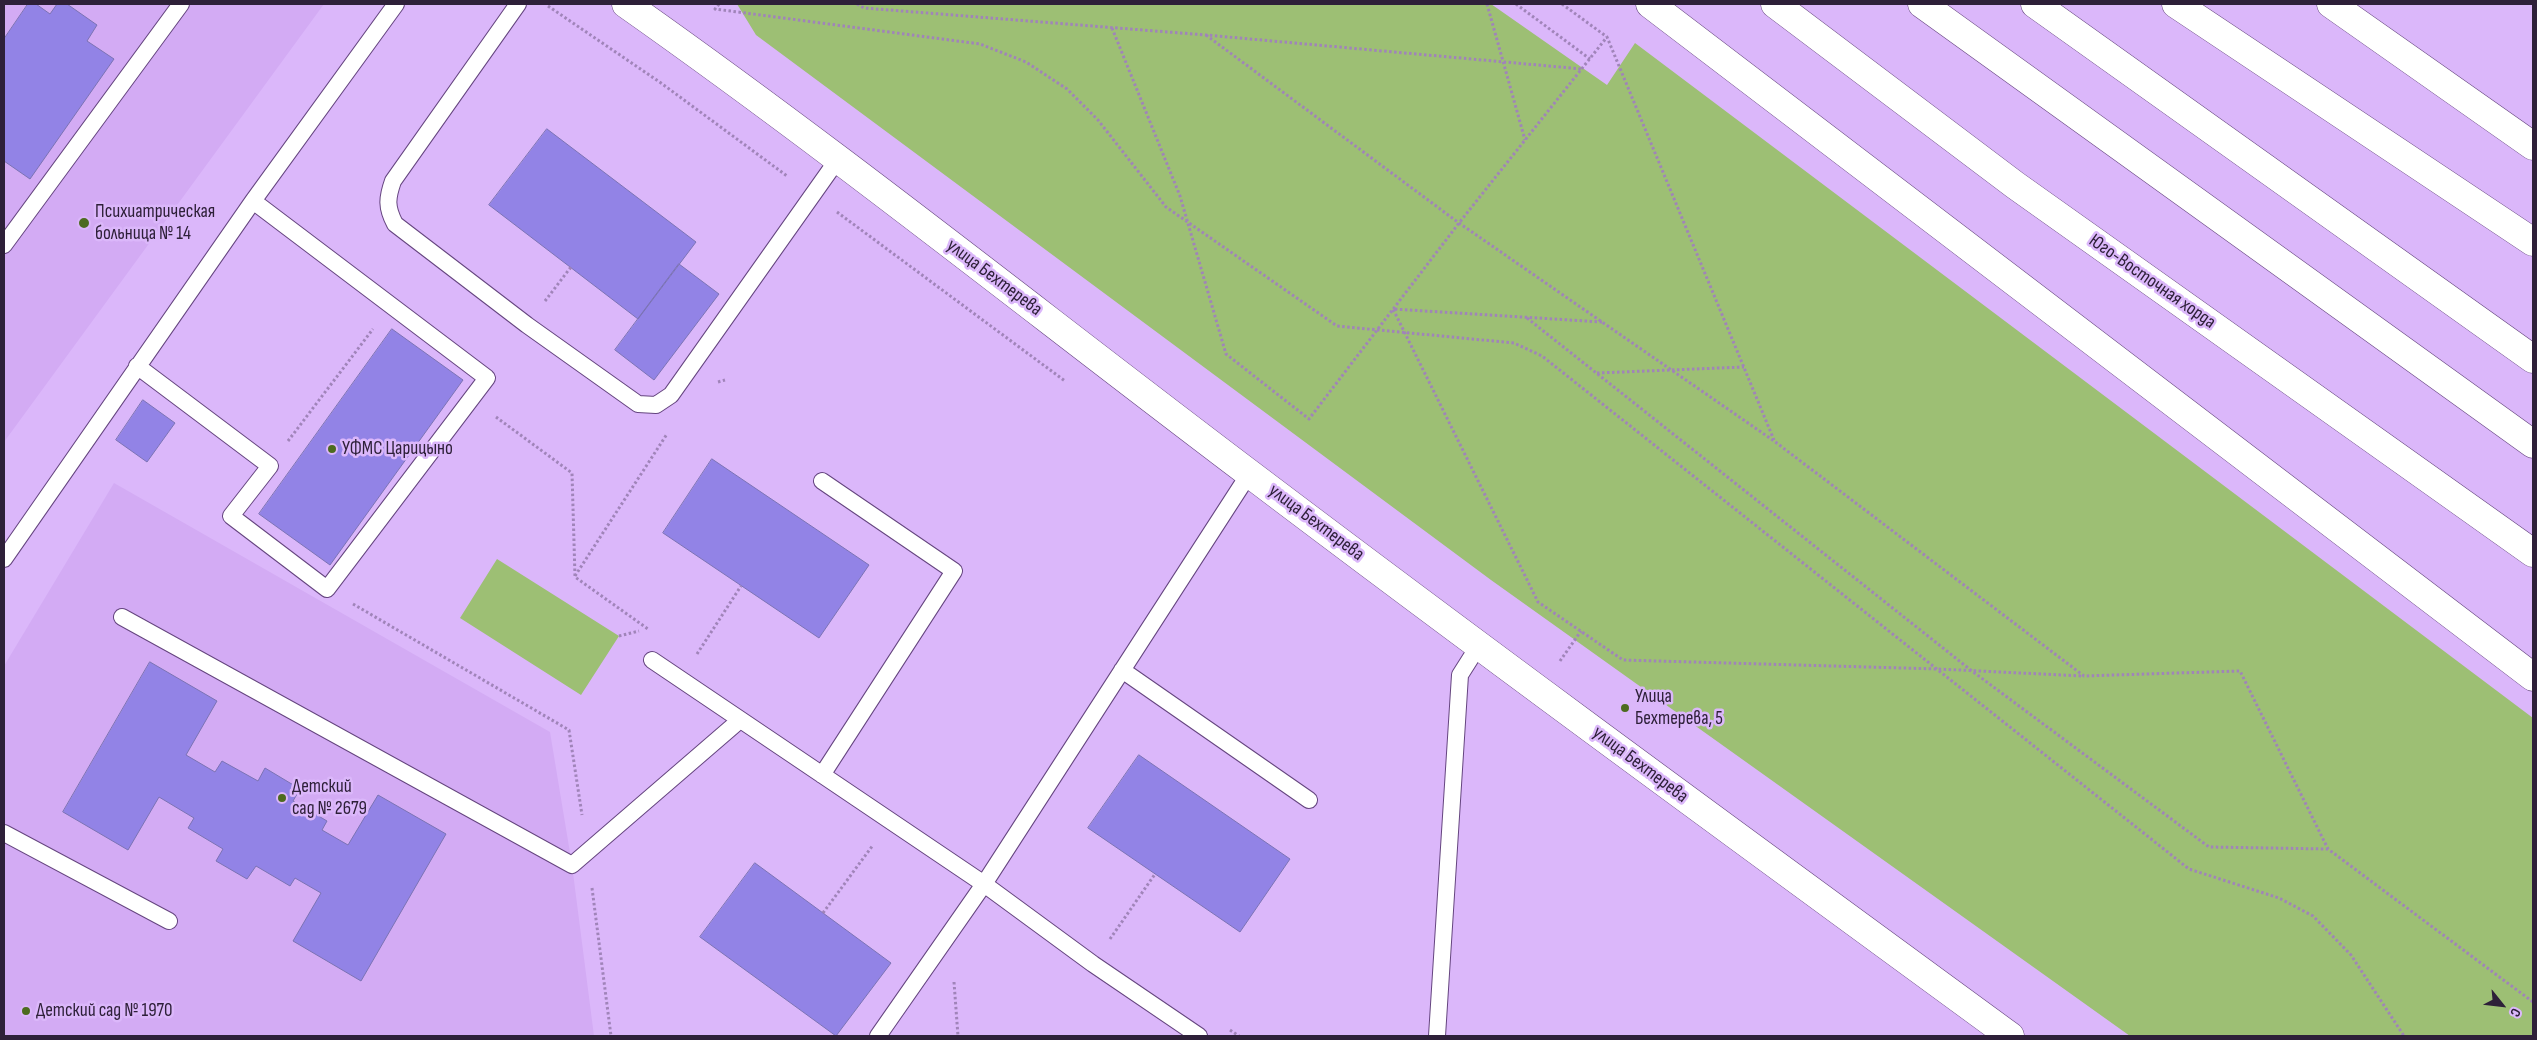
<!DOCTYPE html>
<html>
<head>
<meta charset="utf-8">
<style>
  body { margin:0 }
  #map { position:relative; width:2537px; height:1040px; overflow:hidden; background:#dbb7fa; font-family:"Sofia Sans Condensed",sans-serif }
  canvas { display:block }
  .frame { position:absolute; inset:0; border:5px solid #2e2039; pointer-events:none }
  .north { position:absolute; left:2477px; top:980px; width:50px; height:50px; -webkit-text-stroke:4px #dbb7fa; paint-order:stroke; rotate:119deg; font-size:14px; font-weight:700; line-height:20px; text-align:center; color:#2e2039 }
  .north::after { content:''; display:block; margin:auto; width:18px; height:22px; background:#2e2039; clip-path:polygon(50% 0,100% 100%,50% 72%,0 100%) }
</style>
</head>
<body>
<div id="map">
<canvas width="2537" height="1040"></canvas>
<div class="frame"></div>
<div class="north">С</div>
</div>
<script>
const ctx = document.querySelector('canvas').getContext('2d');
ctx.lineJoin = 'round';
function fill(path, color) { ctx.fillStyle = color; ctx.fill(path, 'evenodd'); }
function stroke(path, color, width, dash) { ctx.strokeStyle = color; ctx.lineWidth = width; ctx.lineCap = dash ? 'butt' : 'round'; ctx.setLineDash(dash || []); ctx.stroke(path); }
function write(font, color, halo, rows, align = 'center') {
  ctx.font = font + ' "Sofia Sans Condensed",sans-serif'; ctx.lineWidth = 5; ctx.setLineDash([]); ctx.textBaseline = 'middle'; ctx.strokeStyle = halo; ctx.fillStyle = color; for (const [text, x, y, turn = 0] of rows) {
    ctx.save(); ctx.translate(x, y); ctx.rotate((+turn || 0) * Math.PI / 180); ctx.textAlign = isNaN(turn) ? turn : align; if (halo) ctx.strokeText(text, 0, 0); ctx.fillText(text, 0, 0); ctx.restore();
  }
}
fill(new Path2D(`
  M4,4h320l-320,438z
  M114,483l436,249 22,133 22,171h-590v-370z`), '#d3abf4');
fill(new Path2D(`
  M737,4h754l116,81 28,-42 898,675v318h-403l-639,-456 -735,-545z
  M497,559l122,77 -38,59 -121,-77z`), '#9dbf74');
const building = new Path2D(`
  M28,4h8l14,10 7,-10h10l30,21 -10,16 27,18 -84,120 -26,-18v-122z
  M547,129l149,113 -58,77 -149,-114z
  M679,264l40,30 -65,86 -39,-30z
  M392,329l71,51 -133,185 -71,-51z
  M143,400l32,23 -28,39 -31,-22z
  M712,459l157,106 -50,73 -156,-105z
  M150,662l67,39 -31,54 29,17 7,-11 36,20 7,-13 35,21 -7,12 34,20 -5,9 26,15 30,-50 68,39 -85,147 -68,-40 28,-48 -26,-15 -5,8 -34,-20 -9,13 -31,-18 7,-12 -35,-21 6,-10 -35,-21 -31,53 -65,-38z
  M1139,755l151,104 -50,73 -152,-104z
  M755,863l136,100 -55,73 -136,-99z`);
fill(building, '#9283e6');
stroke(building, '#7b73b4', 1);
const lane = new Path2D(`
  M518,4l-125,177c-6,17 -7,26 2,43l132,101 111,79 18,1 15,-10 167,-236
  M4,245l177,-241
  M137,366l133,100 -39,50 96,73 160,-211 -234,-177
  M822,481l132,90 -132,204
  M4,559l249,-358 143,-197
  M122,617l450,248 168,-145
  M652,660l332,224 109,80 106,72
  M1122,670l187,130
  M4,833l165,88
  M878,1036l106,-152 265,-410
  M1437,1036l23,-361 19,-30`);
const secondary = new Path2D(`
  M626,4c213,150 416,313 624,470 251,190 506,376 760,562
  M1650,4l883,673
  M1922,4l611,440
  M2035,4l498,355
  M2331,4l202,142`);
const primary = new Path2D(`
  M1775,4l240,181 518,368
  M2176,4l357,238`);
stroke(lane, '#65457f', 18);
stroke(secondary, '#65457f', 29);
stroke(primary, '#65457f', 29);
stroke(new Path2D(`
  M719,4l-4,5 265,35 46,18 41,27 31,31 68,87 171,119 177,17 28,13 647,513 90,29 34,18 38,39 53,81
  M857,4l7,4 342,27 376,34
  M1487,4l38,136
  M1516,4l74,55
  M1562,4l45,33 167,403
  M548,6l113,77 126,93
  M1112,28l68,168 46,158 83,65 150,-196 148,-186
  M1206,35l253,188 315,218 310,235 156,-5 88,178 205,153
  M837,212l228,169
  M545,301l26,-34
  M1527,318l445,353 237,176 119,2
  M1602,322l-209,-13 145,293 85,58 315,9 145,7
  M1597,373l147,-6
  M718,382l7,-2
  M496,417l76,56 3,104 73,52
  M288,441l85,-112
  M575,576l92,-142
  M353,604l216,126 13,85
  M619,636l20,-5
  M697,654l44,-68
  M1560,661l21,-30
  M592,888l19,148
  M823,913l50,-68
  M1110,939l45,-65
  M954,982l4,54
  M1230,1030l9,6`), '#a084b9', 3, [2.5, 2.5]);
stroke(lane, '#fff', 16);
stroke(secondary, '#fff', 28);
stroke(primary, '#fff', 28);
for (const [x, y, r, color] of [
  [84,223,6,"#4c6b1f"],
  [332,449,5,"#4c6b1f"],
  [1625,708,5,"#4c6b1f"],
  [282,798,5,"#4c6b1f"],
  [26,1011,5,"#4c6b1f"]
]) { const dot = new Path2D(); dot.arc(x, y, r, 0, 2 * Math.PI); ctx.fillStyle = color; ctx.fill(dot); stroke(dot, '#dbb7fa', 2); }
write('19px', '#2e2039', '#dbb7fa', [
  ["Психиатрическая",95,212],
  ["больница № 14",95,234],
  ["УФМС Царицыно",342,449],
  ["Улица",1635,697],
  ["Бехтерева, 5",1635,719],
  ["Детский",292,787],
  ["сад № 2679",292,809],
  ["Детский сад № 1970",36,1011]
], 'left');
write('19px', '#2e2039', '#dbb7fa', [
  ["улица Бехтерева",994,278,37],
  ["Юго-Восточная хорда",2152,282,35],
  ["улица Бехтерева",1316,523,37],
  ["улица Бехтерева",1640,765,37]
]);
</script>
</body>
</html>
